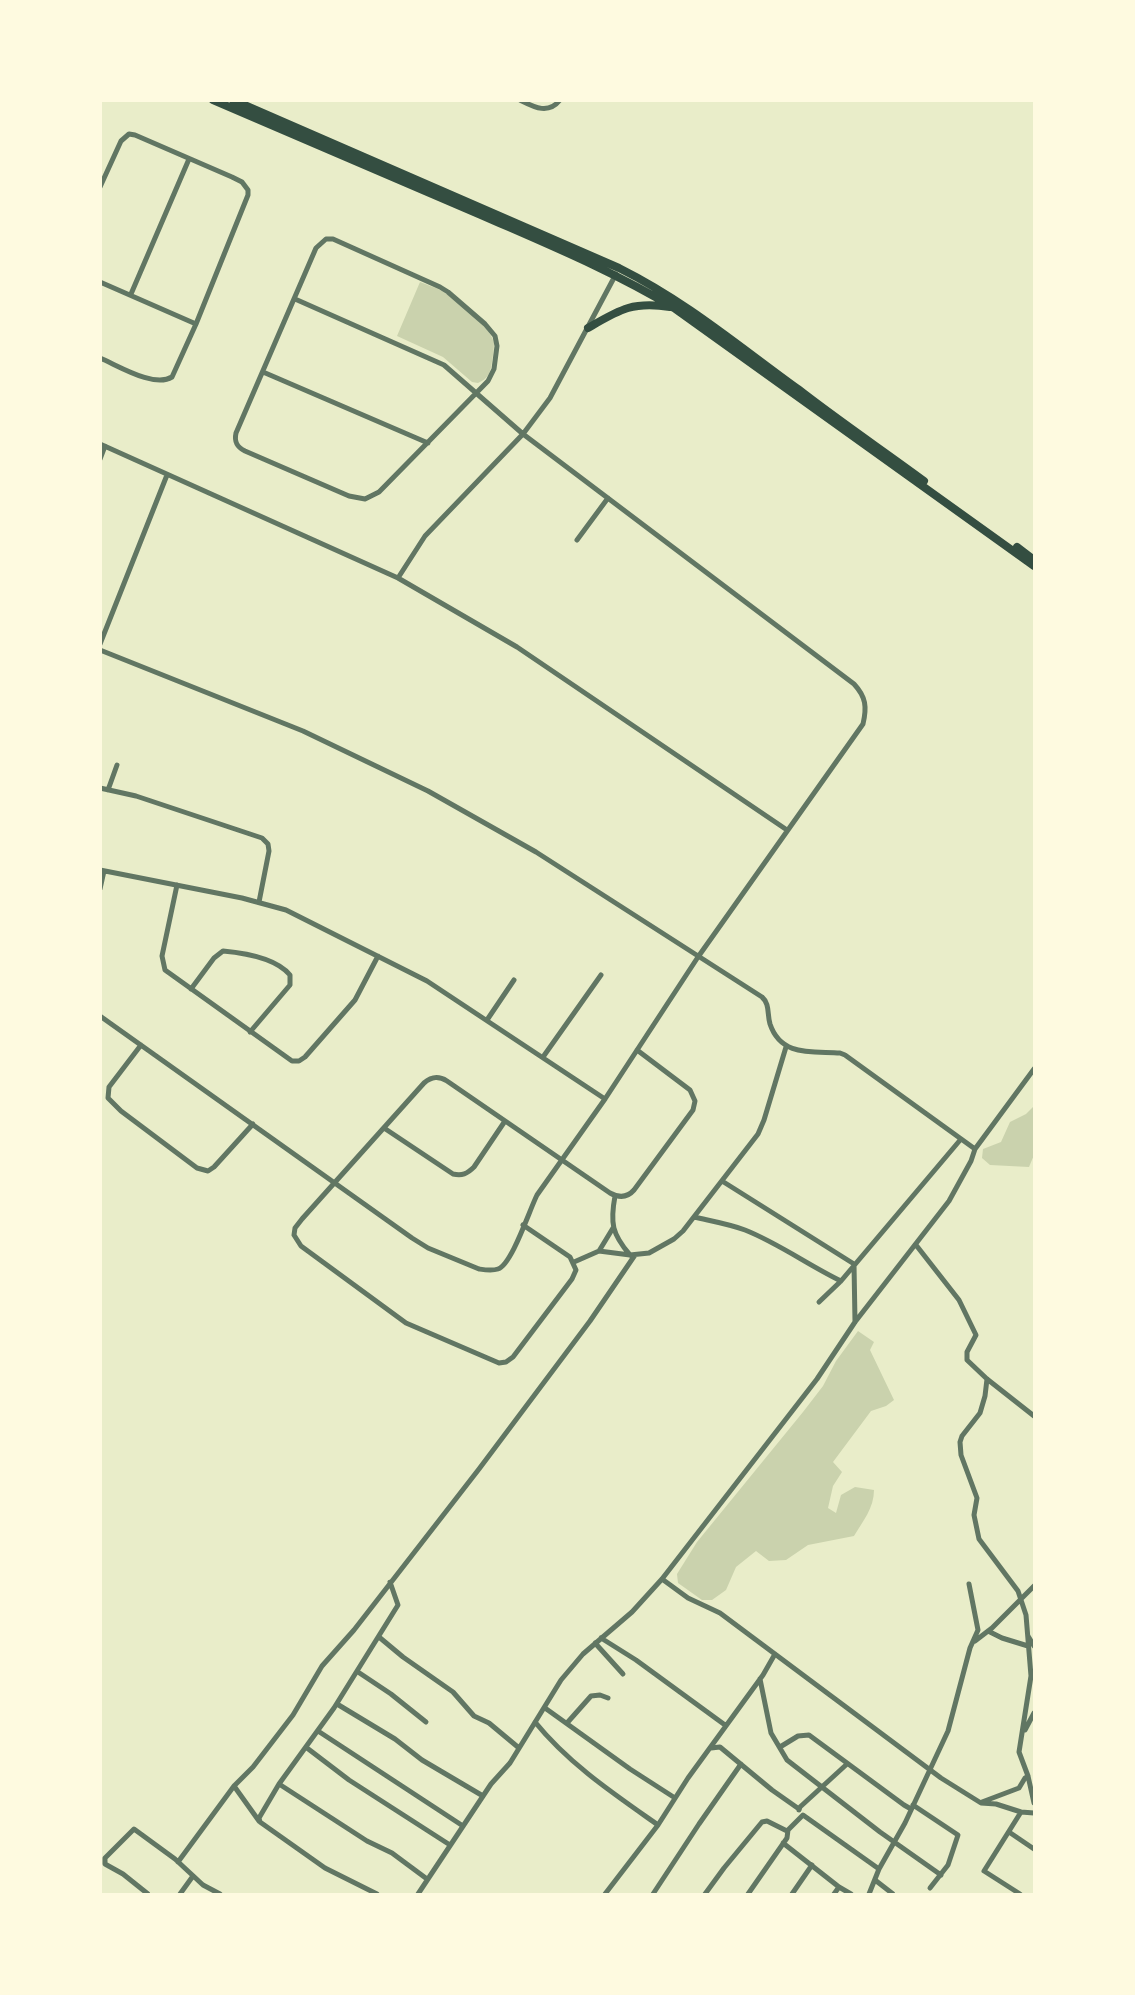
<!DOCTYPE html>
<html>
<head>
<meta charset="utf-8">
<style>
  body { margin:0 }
  #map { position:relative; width:1135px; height:1995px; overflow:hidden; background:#e9edc9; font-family:"Sofia Sans Condensed",sans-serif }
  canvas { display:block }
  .frame { position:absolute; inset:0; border:102px solid #fefae0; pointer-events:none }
</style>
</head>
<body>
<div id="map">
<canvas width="1135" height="1995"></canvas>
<div class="frame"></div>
</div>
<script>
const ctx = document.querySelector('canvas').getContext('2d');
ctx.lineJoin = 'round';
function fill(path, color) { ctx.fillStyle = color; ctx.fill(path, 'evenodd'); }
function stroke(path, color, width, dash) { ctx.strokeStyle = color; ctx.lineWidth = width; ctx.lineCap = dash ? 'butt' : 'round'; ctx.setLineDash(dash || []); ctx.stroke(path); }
fill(new Path2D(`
  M420,282c7,3 15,5 22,9 13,9 49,35 52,52 0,5 -1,13 -2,18 -1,11 -4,18 -14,22l-6,-1 -29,-25 -46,-21z
  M1034,1106v49l-5,12 -39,-2 -8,-7 1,-9 18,-7 9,-20 16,-8z
  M858,1331l16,11 -4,8 24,50 -8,6 -15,5 -38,51 9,10 -9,14 -5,22 8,5 5,-18 14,-8 19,3c0,18 -11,31 -20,46l-46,9 -22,15 -17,1 -13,-10 -20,16 -10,23 -14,10h-10l-24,-17 -1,-9 20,-32 106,-130 20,-26 13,-25z`), '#cad2ad');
stroke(new Path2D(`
  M520,100c14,7 28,15 40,0
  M100,187l21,-46 8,-7 6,1 97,42 10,5 6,8v5l-52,129 -24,53c-18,11 -53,-11 -72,-19
  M326,239h7l107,48 8,5 37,32 10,12 2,10 -3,23 -6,12 -109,111 -14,7 -16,-3 -104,-45c-8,-4 -11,-9 -9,-18l80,-185z
  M100,282l96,42
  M131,294l58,-135
  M263,372l165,71
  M100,444l298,134 119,69 270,183
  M100,459l5,-13
  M577,540l31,-42
  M398,578l27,-42 98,-102 27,-36 66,-124
  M100,644l67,-169
  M100,650l203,81 125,60 108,61 226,145c8,7 5,17 8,27 11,33 42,27 70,29l5,2 130,94
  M100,788l36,8 126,42 6,6 1,7 -10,51
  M108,790l9,-25
  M100,870l142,28 44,12 141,71 178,118
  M177,885l-15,71 3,14 127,91h7l6,-4 50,-57 23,-44
  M100,889l4,-18
  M191,989l23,-31 9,-7c22,2 53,7 67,24v10l-40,47
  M100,1016l312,222 16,10 51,21c7,1 13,2 19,0 14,-5 31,-58 39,-74l68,-96 93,-142 165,-233c4,-17 3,-27 -9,-40l-331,-250 -79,-69 -149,-66
  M487,1020l27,-40
  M141,1045l-32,42 -1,11 13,13 76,57 11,3 6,-4 39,-43
  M543,1057l58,-82
  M384,1128l69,46c9,2 14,0 21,-7l31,-46
  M722,1181l132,83 1,58
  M615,1196c-5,27 -3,38 15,59
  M694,1217c17,4 35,7 51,13 33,13 63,35 96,51
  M523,1225l47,32 6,13 -4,9 -59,78 -7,5 -7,1 -93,-40 -105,-77 -7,-11 1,-7 7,-9 122,-136c8,-7 15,-7 23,-2l163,112c9,5 17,5 24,-3l59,-80 2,-9 -5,-11 -53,-40
  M916,1245l43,55 17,35 -9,17v8l20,19 47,37
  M599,1251l14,-23
  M574,1262l25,-11 31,4 19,-2 25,-14 9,-8 75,-97 6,-14 22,-73
  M819,1302l22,-21 120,-142
  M987,1379l-2,17 -5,17 -18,23 -2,6 1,13 16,43 -3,17 5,24 39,52 8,24 5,61 -12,76 9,24 6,27
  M662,1579l26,19 32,15 221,165 40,25 15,1 25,8 13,1
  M988,1631l14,7 26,8
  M1028,1636l6,10
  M379,1637l24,20 50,35 21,24 15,7 30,25
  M601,1638l35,22 89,65
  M975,1641l17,-13 42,-42
  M595,1643l28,31
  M358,1672l33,22 35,28
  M760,1679l11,54 16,27 93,72 61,43
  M337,1704l58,35 27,21 61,36
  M545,1708l85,61 45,29
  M535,1722c34,42 79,72 123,103
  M567,1723l24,-27 9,-1 8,3
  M1025,1730l9,-17
  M318,1731l145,95
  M780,1747l18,-11 11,-1 95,70 7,4
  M307,1748l42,32 101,65
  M711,1748l9,-1 52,43 27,19
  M279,1784l88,57 25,12 35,26
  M234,1786l19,-19 40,-52 29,-49 32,-36 125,-161 111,-148 45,-66
  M982,1802l37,-14 6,-10 3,-2
  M913,1805l45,30 -10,30 -18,23
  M799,1810l1,-3 47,-43
  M1009,1832l25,17
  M783,1843l56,44 -5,7
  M178,1862l56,-76 25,35
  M875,1880l18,14
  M839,1887l12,7
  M148,1894l-25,-20 -18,-10v-6l29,-29 41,30 28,26 17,9
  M180,1894l13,-18
  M377,1894l-52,-26 -65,-46 -1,-4 20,-34 55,-76 64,-103 -8,-23
  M418,1894l73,-110 19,-21 51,-83 22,-26 49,-42 30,-33 155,-200 38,-57 94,-121 22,-40 4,-12 59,-80
  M605,1894l53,-69 30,-47 75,-103 12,-21
  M653,1894l46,-70 42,-60
  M705,1894l19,-26 38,-46 5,-1 20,10 16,-16 76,54
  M748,1894l39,-56 1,-8
  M792,1894l20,-29
  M869,1894l10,-25 26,-46 43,-92 22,-83 8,-18 -9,-46
  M1020,1894l-36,-23 37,-59`), '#617663', 5);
stroke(new Path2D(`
  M213,100c89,39 179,76 268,115 66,29 132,56 193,93l360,258
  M233,100l386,168c68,34 118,77 179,121 41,32 84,61 126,92
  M588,328c31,-18 44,-27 82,-21
  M1017,547l17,13`), '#344e41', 8);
</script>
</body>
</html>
